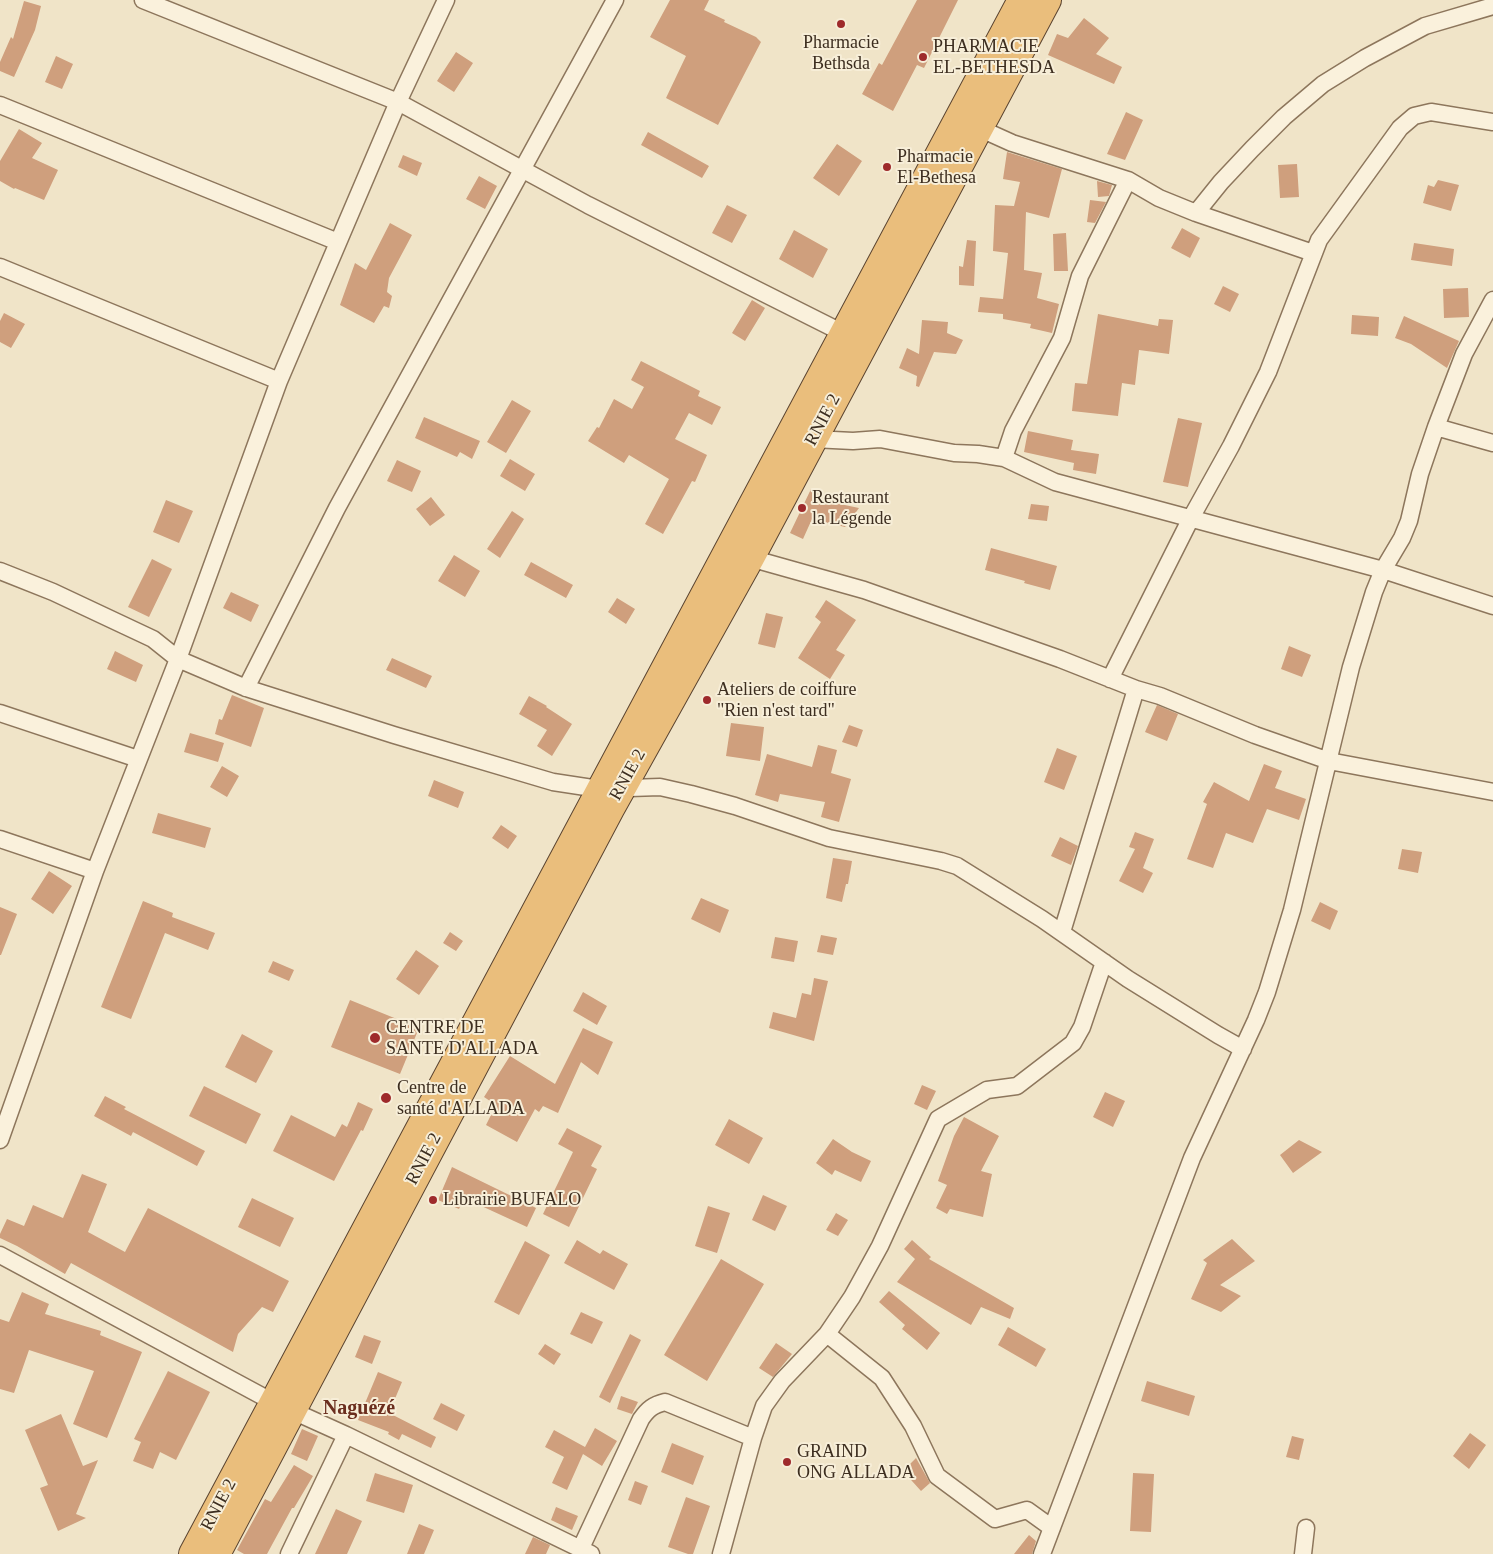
<!DOCTYPE html>
<html>
<head>
<meta charset="utf-8">
<style>
  body { margin:0 }
  canvas { display:block; background:#f0e4c8 }
</style>
</head>
<body>
<canvas width="1493" height="1554"></canvas>
<script>
const ctx = document.querySelector('canvas').getContext('2d');
ctx.lineJoin = 'round';
function fill(path, color) { ctx.fillStyle = color; ctx.fill(path, 'evenodd'); }
function stroke(path, color, width, dash) { ctx.strokeStyle = color; ctx.lineWidth = width; ctx.lineCap = dash ? 'butt' : 'round'; ctx.setLineDash(dash || []); ctx.stroke(path); }
function write(font, color, halo, rows, align = 'center') {
  ctx.font = font + ' Georgia,serif'; ctx.lineWidth = 4; ctx.setLineDash([]); ctx.textBaseline = 'middle'; ctx.strokeStyle = halo; ctx.fillStyle = color; for (const [text, x, y, turn = 0] of rows) {
    ctx.save(); ctx.translate(x, y); ctx.rotate((+turn || 0) * Math.PI / 180); ctx.textAlign = isNaN(turn) ? turn : align; if (halo) ctx.strokeText(text, 0, 0); ctx.fillText(text, 0, 0); ctx.restore();
  }
}
fill(new Path2D(`
  M670,0h39l-5,10 21,10 -1,2 32,15 5,5 -43,83 -52,-27 20,-42 -36,-19z
  M917,0h41l-34,68 -7,-3 -24,46 -31,-17 17,-31 3,2z
  M24,1l17,5 -6,24 -21,47 -14,-6v-9l11,-25 2,2z
  M1084,18l25,20 -13,16 26,13 -8,17 -66,-29 9,-21 11,4z
  M456,52l17,11 -19,29 -17,-11z
  M56,56l17,8 -11,25 -17,-7z
  M1126,112l17,8 -18,40 -18,-6z
  M19,129l23,14 -10,15 26,12 -14,30 -29,-12 -1,1 -14,-8v-20z
  M648,132l61,34 -7,12 -61,-33z
  M837,144l25,17 -23,35 -26,-18z
  M1007,152l55,17 -13,49 -23,-6 -2,58 18,3 -5,25 22,6 -7,29 -22,-5 1,-4 -28,-5v-5l-25,-2 2,-15 23,2 5,-46 -15,-2 2,-46 19,1 6,-24 -17,-3z
  M403,155l19,8 -5,13 -19,-9z
  M1297,164l2,33 -19,1 -2,-33z
  M479,176l18,10 -12,23 -19,-10z
  M1438,180l21,5 -8,26 -28,-8 5,-18 6,2z
  M1097,181l15,4 -3,11 -11,1z
  M1090,200l16,2 -11,21 -8,-1z
  M727,205l20,10 -15,28 -20,-10z
  M390,223l22,12 -23,43 -2,14 5,4 -3,12 -5,-2 -10,17 -34,-18 15,-42 11,7z
  M1182,228l18,10 -10,20 -19,-10z
  M794,230l34,19 -15,29 -34,-19z
  M1066,233l2,38h-14l-1,-37z
  M967,240l9,1 -2,45 -15,-1v-19l4,1z
  M1414,243l40,6 -2,17 -41,-6z
  M1223,286l16,8 -9,18 -16,-8z
  M1468,288l1,29 -25,1 -1,-29z
  M752,300l13,8 -20,33 -13,-8z
  M4,313l21,11 -14,24 -11,-6v-21z
  M1098,314l60,12 1,-7 14,1 -4,34 -30,-4 -4,35 -13,-2 -4,33 -46,-5 3,-28 12,1z
  M1352,315l27,2 -1,19 -27,-2z
  M1404,316l55,25 -12,27 -36,-24 -16,-6z
  M922,320l26,2 -1,11 16,7 -7,14 -22,-2 -15,35 -3,-1 1,-10 -18,-8 8,-20 12,6z
  M641,361l59,30 -2,5 23,11 -9,18 -23,-12 -14,26 32,16 -12,27 -3,-1 -29,53 -18,-10 24,-45 -40,-24 -5,8 -36,-22 9,-14 2,1 15,-29 18,10 12,-22 -13,-7z
  M512,400l19,11 -25,42 -19,-11z
  M424,417l56,24 -8,18 -12,-7 -3,5 -42,-19z
  M1178,418l24,5 -14,64 -25,-5z
  M1028,431l45,9 -2,10 28,4 -3,20 -23,-4 1,-7 -50,-11z
  M510,459l25,15 -10,17 -25,-15z
  M397,460l24,11 -9,21 -25,-11z
  M811,489l13,6 -3,5 38,8 -14,19 -33,-8 -9,20 -13,-6z
  M431,497l14,18 -15,11 -14,-17z
  M166,500l27,11 -14,32 -26,-11z
  M1031,504l18,2 -2,15 -19,-2z
  M512,511l12,8 -24,39 -13,-9z
  M991,548l66,18 -7,24 -26,-7 1,-2 -40,-11z
  M454,555l26,16 -15,26 -27,-16z
  M152,559l20,10 -23,48 -21,-10z
  M531,562l42,23 -7,13 -42,-23z
  M231,592l28,13 -8,17 -28,-14z
  M617,598l18,11 -9,15 -18,-12z
  M826,600l30,20 -20,30 9,5 -15,24 -32,-21 23,-36 -6,-5z
  M766,613l17,4 -8,31 -17,-4z
  M1289,646l22,9 -9,22 -21,-8z
  M115,651l28,14 -7,17 -29,-13z
  M392,658l40,18 -6,12 -40,-18z
  M232,695l32,13 -13,39 -36,-13 4,-15 3,1z
  M529,696l18,10 -1,1 26,17 -20,32 -15,-10 10,-16 -28,-16z
  M1157,705l21,9 -11,27 -22,-9z
  M731,723l33,4 -4,34 -34,-5z
  M849,725l14,5 -6,17 -15,-5z
  M190,733l34,10 -6,19 -34,-10z
  M818,745l19,5 -6,23 20,6 -12,43 -18,-5 4,-15 -45,-8 -2,8 -23,-7 12,-41 45,13z
  M1057,748l20,8 -13,34 -20,-8z
  M1264,764l18,7 -7,17 31,11 -7,21 -32,-11 -14,34 -27,-10 -13,35 -26,-9 20,-55 -4,-2 11,-20 35,19z
  M222,766l17,10 -12,21 -17,-10z
  M434,780l30,12 -6,16 -30,-12z
  M158,813l53,15 -6,20 -53,-15z
  M501,825l16,11 -9,13 -16,-11z
  M1135,832l19,7 -11,29 10,5 -10,20 -24,-12 16,-32 -6,-2z
  M1060,837l18,9 -7,19 -20,-9z
  M1402,849l20,3 -4,21 -20,-4z
  M833,858l19,3 -4,23h-2l-4,18 -16,-4z
  M49,871l23,15 -19,28 -22,-15z
  M701,898l28,12 -9,23 -29,-14z
  M143,901l30,12 -1,4 43,16 -7,17 -43,-17 -34,86 -30,-12z
  M1320,902l18,9 -8,19 -19,-9z
  M0,907l17,7 -16,41h-1z
  M450,932l13,9 -7,10 -13,-8z
  M821,935l16,3 -4,17 -16,-3z
  M775,937l23,4 -4,21 -23,-4z
  M416,950l23,16 -20,29 -23,-16z
  M273,961l21,9 -5,11 -21,-9z
  M814,978l14,3 -14,60 -45,-13 4,-16 23,6 6,-25 9,2z
  M583,992l24,14 -10,19 -24,-14z
  M350,1000l69,28 -19,46 -69,-27z
  M583,1028l30,14 -15,33 -17,-13 -23,51 -15,-7 -4,6 -4,-3 -18,33 -31,-17 10,-20 -12,-8 26,-41 45,28z
  M242,1034l31,17 -17,32 -31,-16z
  M922,1085l14,6 -9,19 -13,-6z
  M204,1086l57,28 -15,30 -57,-28z
  M1105,1092l20,9 -12,26 -20,-10z
  M105,1096l21,11 -2,2 81,42 -8,15 -64,-34 -2,4 -37,-20z
  M358,1102l15,7 -10,22 -2,-1 -27,51 -61,-30 18,-36 44,22 7,-13 5,3z
  M964,1117l35,19 -18,35 11,3 -9,43 -33,-8 -3,5 -11,-6 11,-23 -9,-4 16,-45z
  M729,1119l34,19 -14,26 -34,-19z
  M567,1128l35,18 -11,20 6,3 -28,58 -26,-13 30,-62 -15,-8z
  M833,1139l19,13 19,9 -10,21 -26,-12 -3,5 -16,-12z
  M1299,1140l23,12 -29,21 -13,-18z
  M452,1167l84,41 -9,19 -63,-29 -5,11 -21,-9z
  M82,1174l25,10 -19,48 37,20 23,-44 141,73 -16,31 -11,-5 -24,27 -5,18 -162,-89 -6,11 -48,-28 -17,-8v-4l7,-15 17,7 9,-21 30,13z
  M763,1195l24,11 -12,25 -23,-11z
  M252,1198l42,20 -14,29 -42,-20z
  M708,1206l22,7 -13,40 -22,-7z
  M836,1213l12,7 -10,16 -12,-6z
  M1232,1239l23,22 -35,24 21,11 -20,16 -30,-13 16,-36 -4,-3z
  M577,1240l23,14 3,-4 25,14 -14,26 -50,-27z
  M912,1240l19,17 -2,2 85,49 -4,11 -29,-12 -10,18 -74,-43 18,-23 -11,-10z
  M525,1241l25,14 -31,60 -25,-13z
  M721,1259l43,25 -57,97 -43,-26z
  M889,1291l51,42 -13,17 -25,-21 3,-4 -26,-23z
  M22,1292l27,12 -4,10 56,17 -1,4 42,17 -35,86 -34,-14 21,-53 -65,-21 -15,43 -14,-4v-70l9,3z
  M581,1312l22,10 -11,22 -22,-10z
  M1008,1327l38,22 -10,18 -38,-22z
  M630,1334l11,6 -31,63 -11,-6z
  M364,1335l17,6 -9,23 -17,-7z
  M776,1343l16,11 -19,23 -14,-9z
  M545,1344l16,10 -7,11 -16,-11z
  M168,1371l42,21 -34,68 -16,-8 -7,17 -20,-8 8,-19 -7,-3z
  M378,1372l24,10 -13,31 47,24 -5,11 -29,-14 -3,6 -11,-6 1,-2 -31,-12z
  M1147,1381l48,15 -6,20 -48,-15z
  M621,1396l17,6 -6,12 -15,-5z
  M441,1403l24,12 -8,16 -24,-12z
  M61,1414l22,52 15,-6 -22,54 10,4 -28,13 -18,-43 8,-3 -23,-55z
  M595,1428l22,13 -15,25 -19,-12 -16,36 -15,-7 12,-26 -19,-10 9,-17 31,17z
  M302,1429l16,7 -11,25 -16,-7z
  M1470,1433l16,12 -17,24 -16,-13z
  M1292,1436l12,3 -5,21 -13,-3z
  M672,1443l32,13 -11,29 -32,-13z
  M916,1458l14,25 -9,8 -18,-20z
  M294,1465l19,11 -19,32h-2l-25,46h-23l-7,-4 28,-51 6,3z
  M375,1473l38,12 -9,28 -38,-12z
  M1133,1473l21,1 -3,58 -21,-1z
  M635,1481l13,5 -7,19 -13,-5z
  M686,1497l24,9 -17,48h-5l-20,-7z
  M556,1507l22,9 -6,14 -21,-10z
  M336,1509l26,12 -15,33h-32z
  M419,1524l15,6 -10,24h-17z
  M1029,1535l7,6 -4,13h-18z
  M533,1537l17,8 -4,9h-21z`), '#cf9f7d');
const minor = new Path2D(`
  M143,0l255,102 190,103 257,129
  M0,105l338,137
  M972,125l40,18 116,37 31,18 37,15 117,40
  M1128,180l-48,96 -18,62 -49,93 -9,27 51,24 328,88 110,36
  M1196,213l25,-31 31,-33 32,-32 39,-33 42,-26 60,-32 68,-20
  M0,267l279,114
  M1436,427l57,16
  M813,439l40,2 27,-2 74,14 24,1 26,4
  M750,558l114,32 196,69 76,30 24,7 95,39 74,26 164,31
  M0,571l53,21 100,47 25,20 68,29 148,47 159,47 46,7 61,-2 31,7 44,12 94,32 112,23 16,5 85,53 86,60 90,56 25,14
  M1110,679l81,-161 40,-72 37,-74 51,-132 81,-112 14,-12 17,-4 62,10
  M246,688l91,-180 278,-508
  M0,713l138,46
  M0,839l95,32
  M1062,932l74,-243
  M0,1140l95,-269 83,-212 101,-278 119,-279 48,-102
  M0,1255l273,147 73,33 245,119
  M827,1334l55,44 31,48 24,50 58,43 32,-9 25,18
  M580,1550l61,-131c7,-10 12,-14 24,-17l88,36
  M289,1554l57,-119
  M721,1554l32,-116 11,-32 18,-25 45,-47 25,-37 28,-51 58,-127 49,-29 30,-4 56,-43 9,-16 22,-65
  M1042,1554l150,-396 64,-138 11,-28 25,-82 59,-243 23,-75 9,-22 19,-32 7,-17 11,-47 16,-47 28,-73 29,-54
  M1303,1554l3,-26`);
const trunk = new Path2D(`
  M193,1554c273,-520 553,-1036 829,-1554
  M216,1554l394,-745 140,-251 297,-558`);
stroke(minor, '#8d765c', 19);
stroke(trunk, '#5b4430', 30);
stroke(minor, '#faf1dc', 16);
stroke(trunk, '#eabe7c', 28);
for (const [x, y, r, color] of [
  [841,24,5,"#9e2a2b"],
  [923,57,5,"#9e2a2b"],
  [887,167,5,"#9e2a2b"],
  [802,508,5,"#9e2a2b"],
  [707,700,5,"#9e2a2b"],
  [375,1038,6,"#9e2a2b"],
  [386,1098,6,"#9e2a2b"],
  [433,1200,5,"#9e2a2b"],
  [787,1462,5,"#9e2a2b"]
]) { const dot = new Path2D(); dot.arc(x, y, r, 0, 2 * Math.PI); ctx.fillStyle = color; ctx.fill(dot); stroke(dot, '#f7eed8', 2); }
write('18px', '#3d2e20', '#f7eed8', [
  ["Pharmacie",841,43,"center"],
  ["Bethsda",841,64,"center"],
  ["PHARMACIE",933,47],
  ["EL-BETHESDA",933,68],
  ["Pharmacie",897,157],
  ["El-Bethesa",897,178],
  ["Restaurant",812,498],
  ["la Légende",812,519],
  ["Ateliers de coiffure",717,690],
  ["\"Rien n'est tard\"",717,711],
  ["CENTRE DE",386,1028],
  ["SANTE D'ALLADA",386,1049],
  ["Centre de",397,1088],
  ["santé d'ALLADA",397,1109],
  ["Librairie BUFALO",443,1200],
  ["GRAIND",797,1452],
  ["ONG ALLADA",797,1473]
], 'left');
write('18px', '#3d2e20', '#f7eed8', [
  ["RNIE 2",823,420,-62],
  ["RNIE 2",628,775,-61],
  ["RNIE 2",424,1159,-62],
  ["RNIE 2",219,1505,-62]
]);
write('bold 20px', '#6b2e1e', '#f7eed8', [
  ["Naguézé",359,1409]
]);
</script>
</body>
</html>
